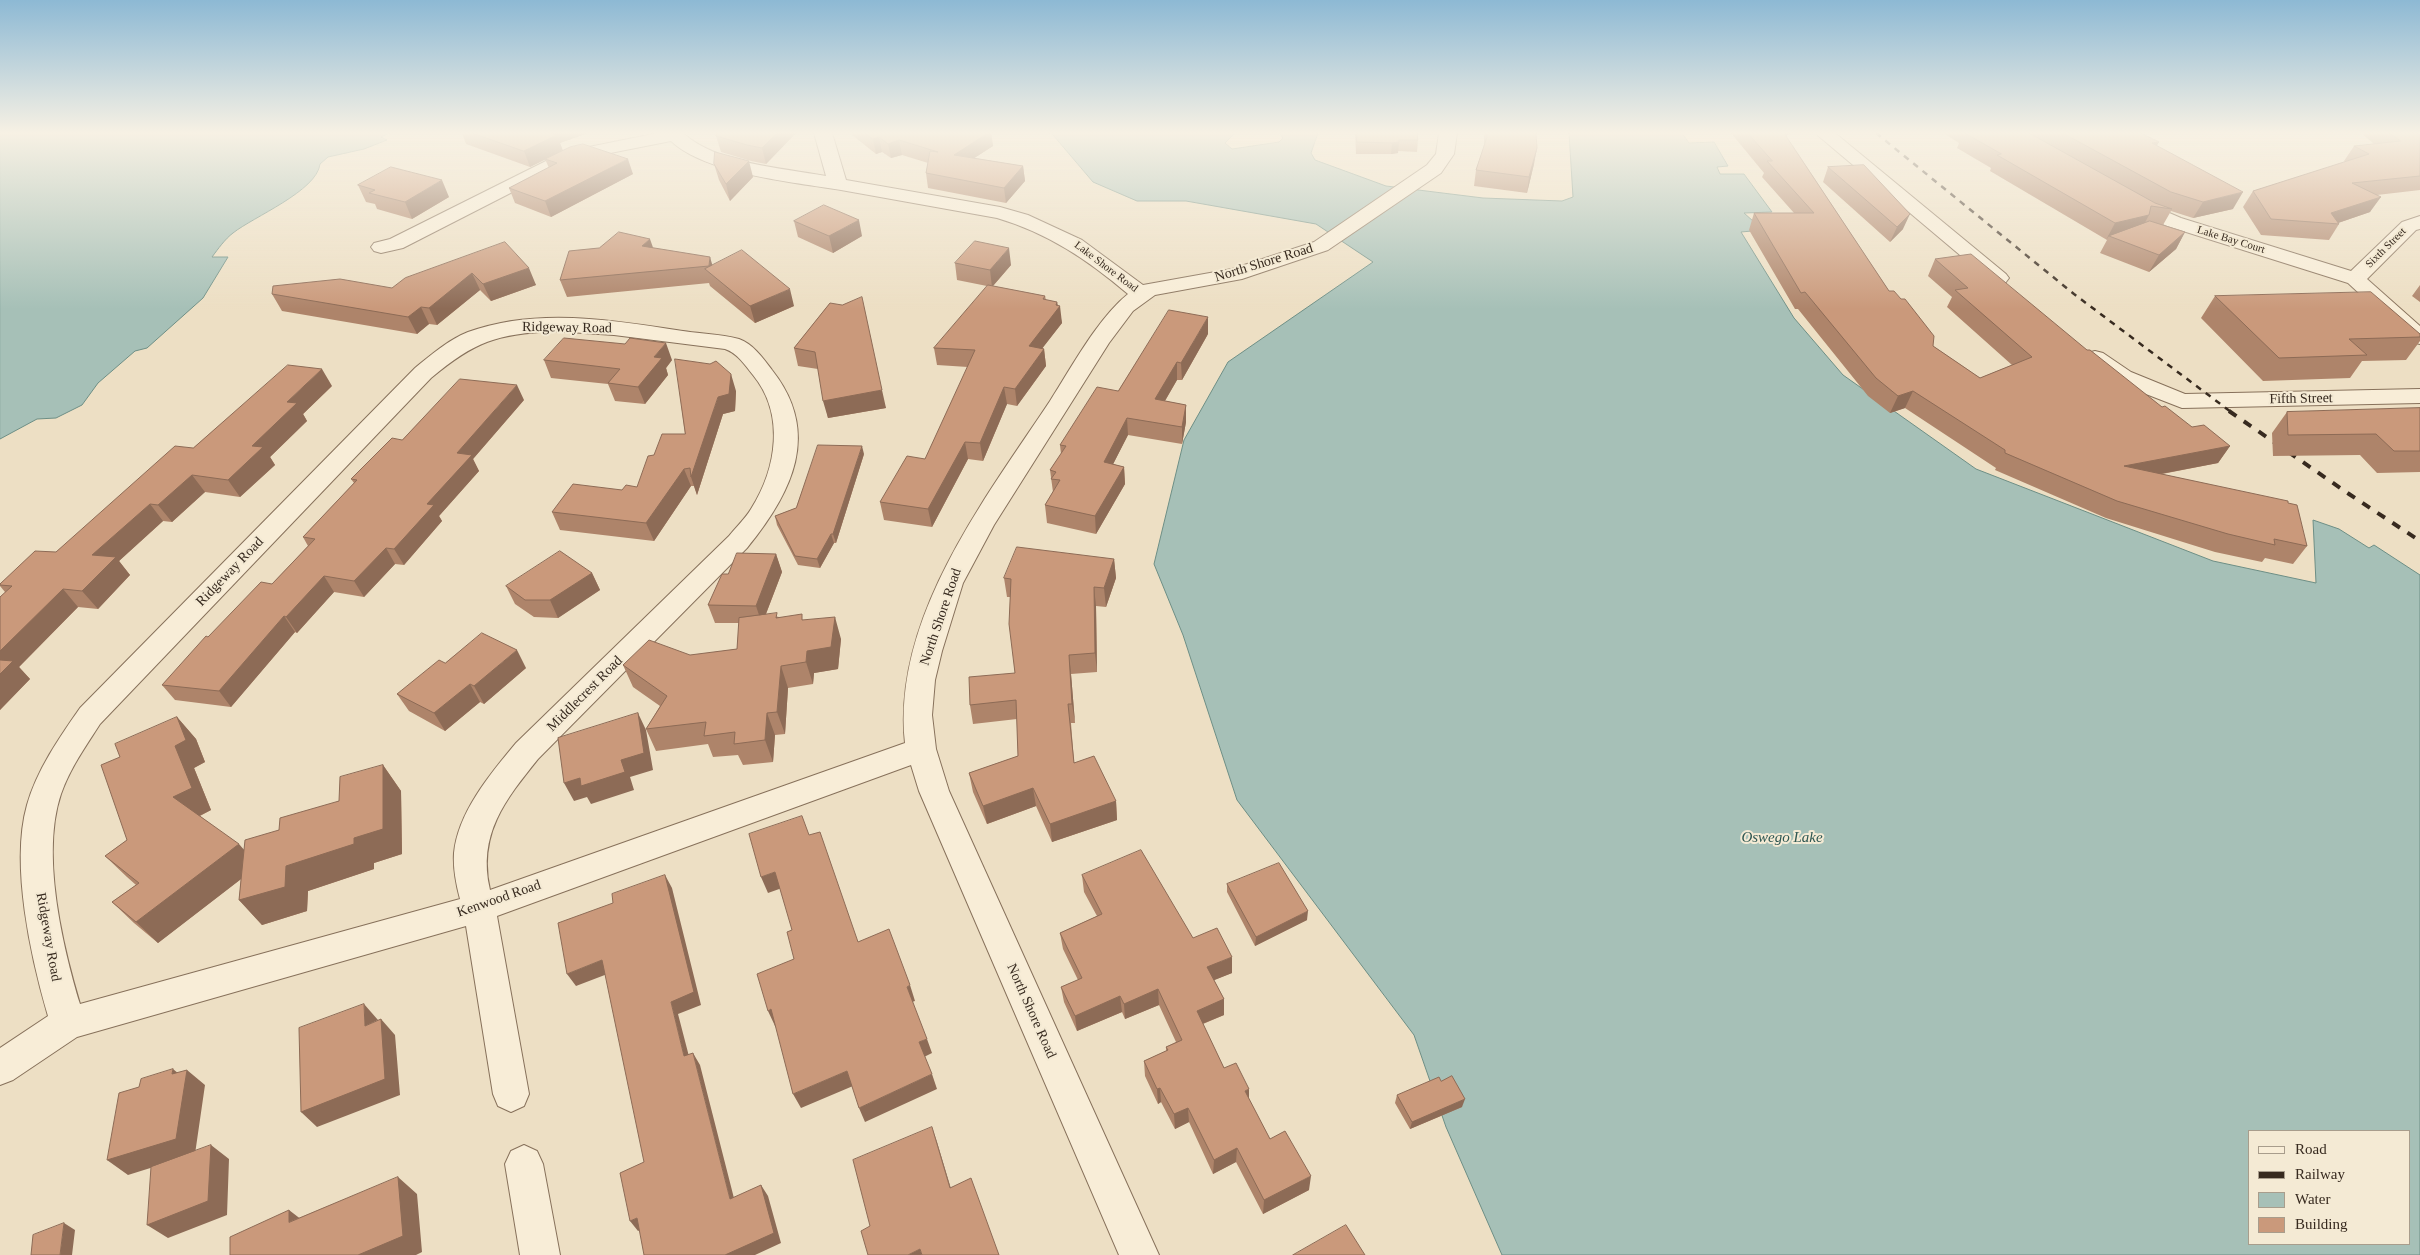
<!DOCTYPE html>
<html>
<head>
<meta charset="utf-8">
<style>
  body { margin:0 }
  #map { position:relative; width:2420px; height:1255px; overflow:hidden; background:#eddfc4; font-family:Georgia,serif }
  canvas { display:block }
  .legend { position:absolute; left:2248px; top:1130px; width:162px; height:115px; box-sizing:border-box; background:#f4ead4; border:1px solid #a89d8c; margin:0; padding:6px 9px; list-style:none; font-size:15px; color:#372a1f }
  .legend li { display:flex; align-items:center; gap:10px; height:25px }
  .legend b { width:25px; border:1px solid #a89d8c }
</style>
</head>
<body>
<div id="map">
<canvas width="2420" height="1255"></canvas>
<ul class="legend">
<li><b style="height:6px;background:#f8edd7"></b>Road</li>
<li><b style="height:6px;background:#372a1f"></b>Railway</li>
<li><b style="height:14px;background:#a6c0b7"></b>Water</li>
<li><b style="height:14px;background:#ca997b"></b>Building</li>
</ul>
</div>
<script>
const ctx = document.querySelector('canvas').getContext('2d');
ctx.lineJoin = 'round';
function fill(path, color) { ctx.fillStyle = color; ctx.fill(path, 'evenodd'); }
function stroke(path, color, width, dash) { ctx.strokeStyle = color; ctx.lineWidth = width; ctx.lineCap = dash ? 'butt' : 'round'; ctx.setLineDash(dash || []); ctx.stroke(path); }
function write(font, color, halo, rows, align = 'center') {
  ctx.font = font + ' Georgia,serif'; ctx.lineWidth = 4; ctx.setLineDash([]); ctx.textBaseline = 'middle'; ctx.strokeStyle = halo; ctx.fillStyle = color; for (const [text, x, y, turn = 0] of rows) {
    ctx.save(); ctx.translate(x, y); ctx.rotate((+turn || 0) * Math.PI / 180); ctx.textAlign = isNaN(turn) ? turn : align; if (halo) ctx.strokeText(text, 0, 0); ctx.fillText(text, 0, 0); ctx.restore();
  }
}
const water = new Path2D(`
  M0,133h390l-9,4 6,3 -23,9 -36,8 -8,7c-3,27 -67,53 -87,69 -8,6 -15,16 -21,24h16l-25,41 -56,50 -12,3 -37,32 -16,22 -26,13 -19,1 -37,20z
  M1049,133h186l-10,10 7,6 47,-7 4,-4 -4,-5h39l-7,20 4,7 71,26 97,12 79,3 11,-4 -4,-64h113l7,10 25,-1 14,24 -11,1 3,7h24l28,38 -28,1 19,17 -22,2 53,86 49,57 133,94 237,92 103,22 -3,-63 26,9 30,19 5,-3 46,30v680h-918l-56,-128 -32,-92 -177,-235 -54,-165 -29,-71 30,-124 44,-78 145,-100 -57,-38 -130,-23h-49l-44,-19 -40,-47zM2249,1131h160v113h-160z`);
fill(water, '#a6c0b7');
stroke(water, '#6d8e85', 1);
const street = new Path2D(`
  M658,133h25c34,31 99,35 143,43l-12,-43h18l14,47 154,27 28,8 54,25 61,45 89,-16 82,-27 113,-77 9,-11 3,-21h18l-3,21 -13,19 -113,77 -86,29 -87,16 -22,16 -24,32 -115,182 -31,58 -21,68 -7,29 -3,35 4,34 13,42 210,464h-40l-200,-464 -8,-26 -414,151 32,178 -5,12 -13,6 -13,-6 -5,-12 -27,-168 -389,111 -64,43 -13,5v-37l48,-32c-17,-58 -38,-152 -21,-211 10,-35 32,-67 53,-97l335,-340c16,-13 33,-28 53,-36 68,-25 145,-12 215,-1 19,3 37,3 56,8 14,5 24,19 33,31 50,63 20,123 -25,178l-209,211c-33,41 -61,76 -48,131l415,-147c-13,-125 80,-244 145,-342 21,-33 48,-83 78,-107 -40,-34 -80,-61 -131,-76 -52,-9 -104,-19 -156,-28 -48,-8 -135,-16 -170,-49l-96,19 -172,88 -22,5 -7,-2 -3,-4 3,-4 16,-4 174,-87zM554,331l60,4 111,14c12,4 20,16 28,26 32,39 24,93 -2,134 -6,10 -15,18 -22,27l-213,207c-25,30 -58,69 -62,110 -1,15 2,31 6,46l-380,105c-18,-60 -39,-151 -19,-210 9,-26 25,-48 39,-70l331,-346c44,-37 66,-44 123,-47z
  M1815,133h20l171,141 3,4 -3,4 -7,2 -7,-2z
  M2132,197l49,21 170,53 51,-49 18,-6v13l-4,1 -49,49 53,47v18l-8,-2 -64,-59 -181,-57 -42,-19 -3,-4 3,-4z
  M2095,351l8,2 28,19 54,22 235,-5v14l-238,5 -67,-26 -28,-19 -3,-5 3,-5z
  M524,1145l13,6 6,13 17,91h-40l-15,-91 6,-13z`);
stroke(street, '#87715b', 2);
fill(street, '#f8edd7');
stroke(new Path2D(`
  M1876,133l198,161 157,118`), '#372a1f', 2.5, [6, 6]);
stroke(new Path2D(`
  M2229,411l120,83 71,47`), '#372a1f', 4, [9, 9]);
fill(new Path2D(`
  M462,133h126l-28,10 3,8 70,23 -82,43 -36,-14 -6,-15 40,-20 -4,-9 -15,8 -64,-23z
  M796,133l-30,31 -15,-3 -30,-9 -5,-16z
  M852,133h139l2,13 -19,12 49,8 2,15 -19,22 -78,-15 -2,-15 2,-10 -26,-8 -11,3 -9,-6 -6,2 -24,-19z
  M1355,133h62l1,7 -1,12 -19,-1v2l-7,1h-35z
  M1484,133h52l-2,31 -7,29 -53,-7 2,-16 8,-25z
  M1731,133h59l-4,3 103,155 44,55 47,32 32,-13 -65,-58 5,-10 -24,-21 7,-17 152,91 75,57 30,20 38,19 -12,17 -56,11 126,29 19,43 -14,18 -28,-6 -3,4 -47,-10 -109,-34 -111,-48 1,-2 -91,-60 -15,5 -22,-17 -70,-87h-3l-46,-79 5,-17h40l-32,-36 2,-4z
  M1943,133h198l92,76 -40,9 -22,-7 -8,14 22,7 -9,17 -27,23 -49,-19 7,-13 -117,-69 1,-3 -34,-20 2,-5z
  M2361,133h59v57l-43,5 -7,17 -32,11 1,1 -10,16 -68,-5 -18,-28 10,-16 93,-29 -2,-1 10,-15 20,-2z
  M714,164l39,13 -23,24 -11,-21z
  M1828,167l75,62 -13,13 -67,-60z
  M358,185l91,12 -37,22 -35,-10 -2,-5 -9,-2z
  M794,221l68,15 -29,17 -35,-16z
  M505,242l31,43 -45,16 -11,-11 -43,35 -8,-1 -12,10 -135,-23 -10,-17 120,-6z
  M653,248l59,18 82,40 -39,17 -45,-37 -1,-3 -142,14 -7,-17z
  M955,263l56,2 -18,21 52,10 1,4 11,2 5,21 -20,25 2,1 2,17 -29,40 -10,-2 -24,57 -15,-2 -36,68 -48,-7 -4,-18 45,-43 43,-92 -31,-2 -3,-17 53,-62 -30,-6z
  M2420,285v17l-8,-6z
  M2215,296l205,38v7l-14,19 -44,1 -12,17 -87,3 -62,-63z
  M830,303l56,105 -58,10 -10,-49 -20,-3 -4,-18z
  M1208,334l-26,46h-5l-12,21 21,4v17l-4,22 -54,-9 -15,29 11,3 1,17 -29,50 -49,-11 -2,-18 8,-13 -3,-22 11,-16 -1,-9 58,-54z
  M544,360h128l-6,8 2,7 -23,29 -30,-3 -7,-17 -57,-6z
  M332,386l-29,28 4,7 -37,36 5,8 -35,32 -35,-5 -33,30 -9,-1 -44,40 11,14 -32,34 -20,-2 -59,60 11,12 -30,31 5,-118 -5,-6v-2l56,-32 137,-104z
  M736,391l-1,20 -12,3 -26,81 -3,-9h-3l-37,55 -94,-11 -8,-18 70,-22 15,-3 17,-32 31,-21z
  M524,400l-51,59 6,12 -40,45 3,5 -38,44 -9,-1 -31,33 -30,-5 -37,41 -2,-1 -64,75 -56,-7 -13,-15 46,-48 64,-53 36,-38 -5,-9 51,-54 -3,-4 51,-39z
  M2420,408v64l-43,1 -17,-18 -87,1 -1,-23 15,-21z
  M864,454l-28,89h-2l-14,25 -22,-3 -21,-40 -2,-9 21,-8z
  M776,554l6,18 -16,42 13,3 25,3 37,19 -3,30 -24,4 -1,11 -25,4 -3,46 -10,1 -2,27 -30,3 -5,-10 -25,2 -5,-13 -52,7 -10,-22 14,-23 -27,-19 -10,-22 114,-16 2,-26h-24l-7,-18 20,-31z
  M1114,559l2,19 -10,29 -10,-1 1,66 -26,2 4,49h-4l3,39 42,39 1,19 -65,22 -16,-36 -49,18 -14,-32 -4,-19 49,-17 -1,-37 -44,5 -3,-19 45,-32 -5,-76h-3l-3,-19z
  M592,573l8,17 -42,28 -24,-1 -19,-13 -9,-18z
  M445,663l81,5 -42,36 -4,-2 -35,29 -36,-20 -12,-17z
  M177,717l19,22 9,23 -11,6 17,42 -11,6 44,34 35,-20 60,-29 44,-36 18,26 1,63 -28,9v6l-66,22 -1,20 -45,14 -23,-25 2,-21 -83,64 -24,-20 -22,-21 24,-17 -9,-8 -22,-21 22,-16 -7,-83z
  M1082,875l111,63 39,35 -18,7 10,19v16l-21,9 21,44 25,31 21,40 39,51 -46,24 -27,-52 -23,12 -24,-52 -14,7 -14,-27 -3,2 -13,-28 -1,-15 22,-10v-4l10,-5 -17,-37 -34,14 -3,-7 -45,19 -13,-29 -3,-15 17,-7 -15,-31 -3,-16 37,-17 -13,-24z
  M1227,884l80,36 -52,26 -28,-54z
  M1397,1095l65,12 -52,22 -15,-26z`), '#ae846a');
fill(new Path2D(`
  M545,133h43l-28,10 3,8 -33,16 -6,-16z
  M777,133h19l-30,31 -4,-16z
  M988,133h3l2,13 -37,24 -2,-15z
  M1780,133h10l-14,12z
  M879,137l3,15 -6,2 -3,-15z
  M899,140l3,15 -11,3 -3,-14z
  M1399,142l-1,11 -7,1 1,-11z
  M2159,142l-9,16 2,-15z
  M1537,148l-3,16 -7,29 2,-16z
  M628,159l5,15 -82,43 -6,-16z
  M749,161l4,16 -23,24 -4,-17z
  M1023,166l2,15 -19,22 -2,-15z
  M442,180l7,17 -37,22 -7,-17z
  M2243,192l-10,17 -40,9 10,-16z
  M2381,197l-11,15 -35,12 -4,-11z
  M1910,214l-7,15 -13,13 7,-15z
  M2149,215l-9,17 -31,4 -3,4 9,-17z
  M859,220l3,16 -29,17 -4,-17z
  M2185,232l-9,17 -27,23 10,-17z
  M650,239l6,17 -14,-10z
  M1009,248l2,17 -19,22 -2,-17z
  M710,257l5,17 -3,1 -3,-9z
  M529,268l7,17 -45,16 -8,-17z
  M472,273l8,17 -43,35 -8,-17z
  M790,289l4,17 -39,17 -5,-17z
  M1057,302l1,6 2,-2 2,17 -31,40 -2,-17z
  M421,307l8,17 -12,10 -9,-17z
  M1208,317v17l-26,46 -1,-17z
  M666,343l6,17 -6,8 2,7 -23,29 -7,-17 16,-30z
  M1044,349l2,17 -29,40 -2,-17z
  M1177,362v18l-21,36 -1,-17z
  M322,369l10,17 -29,28 4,7 -37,36 5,8 -35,32 -12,-17 24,-34 35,-44z
  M731,374l5,17 -1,20 -12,3 -26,81 -6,-18 27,-80z
  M517,385l7,15 -51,59 6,12 -40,45 3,5 -38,44 -10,-16 33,-45 30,-51z
  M1004,387l3,17 -24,57 -3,-18z
  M882,390l4,18 -58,10 -5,-17z
  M1913,391l-8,17 -15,5 8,-17z
  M1186,405v17l-4,22v-17z
  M1127,418l1,17 -23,45 -1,-18z
  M965,442l3,17 -36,68 -4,-18z
  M862,446l2,8 -28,89 -3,-9z
  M2230,446l-12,17 -105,20 11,-17z
  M1124,467l1,17 -29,50 -1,-18z
  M684,469l7,17 -37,55 -8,-18z
  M192,475l13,17 -33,30 -14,-17z
  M150,504l13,17 -44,40 11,14 -32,34 -16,-18 10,-36z
  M831,534l3,9 -14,25 -3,-9z
  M386,548l9,16 -31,33 -10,-16z
  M776,554l6,18 -20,52 -6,-18z
  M1114,559l2,19 -10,29 -2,-19z
  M592,573l8,17 -42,28 -8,-18z
  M324,576l10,16 -37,41 -11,-16z
  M1094,587l2,19 1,66 -2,-19z
  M63,589l15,18 -59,60 11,12 -30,31v-59z
  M284,616l11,16 -64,75 -12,-16z
  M835,617l6,22 -3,30 -24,4 -1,11 -7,-22 1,-11z
  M517,650l9,18 -42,36 -10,-18z
  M1069,655l2,19 4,49 -3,-19z
  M781,666l7,22 -3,46 -8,-22z
  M470,684l10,18 -35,29 -11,-18z
  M638,713l8,17 7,40 -23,7 4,13 -43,14 -4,-7 -13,4 -10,-18 57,-23z
  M767,713l8,22 -2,27 -8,-22z
  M177,717l19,22 9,23 -11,6 17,42 -18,9 -20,-22 2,-51z
  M383,765l18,26 1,63 -28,9v6l-66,22 -1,20 -45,14 -23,-25 47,-34 68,-28z
  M1033,788l3,18 -49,18 -4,-18z
  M1116,801l1,19 -65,22 -2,-18z
  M239,844l19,22 -100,77 -22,-21z
  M775,872l7,16 -14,5 -7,-16z
  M665,875l7,13 29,117 -23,9 14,54 -8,-12 -13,-54z
  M1308,911l-1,9 -52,26 1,-9z
  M1232,957v16l-25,10v-16z
  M602,960l8,13 -34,13 -9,-12z
  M910,985l5,16 -3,1 -5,-15z
  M1158,989l1,16 -34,14 -1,-15z
  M1120,996l2,16 -45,19 -2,-15z
  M1224,999v16l-27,11v-15z
  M364,1004l14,16 -13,6z
  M771,1009l8,15 -4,2 -7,-15z
  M381,1019l14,16 5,60 -83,32 -16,-15z
  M927,1039l5,14 -8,4 -5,-15z
  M693,1053l7,12 37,145 -7,-11z
  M173,1069l12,10 2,-9 18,15 -10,69 -67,21 -21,-15 65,-86z
  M847,1071l6,15 -52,22 -8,-14z
  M932,1074l5,15 -72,33 -6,-14z
  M1160,1088l1,14 -3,2 -1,-15z
  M1249,1089v15l-4,-13z
  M1465,1099l-3,8 -52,22 2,-7z
  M1188,1108l1,14 -14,7 -1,-15z
  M932,1127l5,15 18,60 -5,-14z
  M211,1145l18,14 -2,56 -59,23 -21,-13z
  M1237,1148l-1,14 -23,12 1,-14z
  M1311,1176l-2,14 -46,24 1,-14z
  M398,1177l19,17 5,58 -6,3h-58z
  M761,1185l7,11 13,47 -26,12h-30z
  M289,1210l22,17 -22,-5z
  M637,1218l8,10 -7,3 -8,-10z
  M64,1223l11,7 -3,25h-12z
  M920,1249l2,6h-14z`), '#8d6b56');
const building = new Path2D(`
  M472,133h78l7,2 -33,16z
  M717,133h60l-15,15 -15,-3 -31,-9z
  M865,133h123l-34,22 69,11 -19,22 -78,-15 4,-22 8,1 -39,-12 -11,4 -9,-7 -6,2z
  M1357,133h60l1,7h-19v2l-7,1 -35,-1z
  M1487,133h49l1,15 -8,29 -53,-7 11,-33z
  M1748,133h36l105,158h5l7,8h4l29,37 -1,10 47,32 52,-21 -77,-67 13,-2 -33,-29 36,-5 116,96h3l72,57 3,-1 27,21 12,-2 26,21 -106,20 164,35v2l9,2 10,41 -33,-7 1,6 -47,-11 -111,-33 -112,-48v-3l-92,-59 -15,5 -22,-18 -71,-86 -4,1 -47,-80h60l-47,-52h5z
  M1965,133h64l126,70 17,6 -21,-3 -2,9 -34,8 -118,-68 4,-1z
  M2063,133h78l18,9 -7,1 91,49 -40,10 -32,-10z
  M2390,133h30v43l-68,7 29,14 -50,16 8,11 -68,-5 -18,-28 116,-37 -15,-8 46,-5z
  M583,144l45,15 -83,42 -36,-13 48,-25 -12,-4 25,-12z
  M715,152l34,9 -23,23 -12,-20z
  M1864,165l46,49 -13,13 -69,-60z
  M391,167l51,13 -37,22 -36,-9 6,-3 -17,-5z
  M824,205l35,15 -30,16 -35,-15z
  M2150,221l35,11 -26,23 -50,-19z
  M619,232l31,7 -8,7 68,11 -1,9 -149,14 9,-29 30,-3z
  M975,241l34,7 -19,22 -35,-7z
  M505,242l24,26 -46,16 -11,-11 -43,35 -8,-1 -13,10 -136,-23 1,-8 67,-7 52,9 13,-10z
  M742,250l48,39 -40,17 -45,-37z
  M988,285l57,11 -2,3 14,3 -1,3 4,1 -31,40 15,3 -29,40 -11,-2 -24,56 -15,-1 -37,67 -48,-7 27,-46 18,3 50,-109 -41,-2z
  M2371,292l49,42v3l-71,2 18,16 -88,3 -64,-62z
  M862,297l20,93 -59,11 -8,-49 -21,-4 36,-45 12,2z
  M1169,310l39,7 -27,46 -4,-1 -22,37 31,6 -4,22 -55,-9 -23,44 20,5 -29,49 -50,-11 15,-25 -9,-1 5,-7 -6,-2 16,-24 -6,-1 37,-58 21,4z
  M564,338l61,6 5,-6 36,5 -12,14 8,1 -24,29 -30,-4 12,-14 -76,-9z
  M675,359l35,5 6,-3 15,13 -2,20 -11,3 -27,80 -1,-9 -6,1 -38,54 -94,-11 21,-28 49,6 4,-5 11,2 11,-31 6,-1 8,-21h23z
  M288,365l34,4 -35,33 10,1 -45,43 11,1 -35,33 -36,-5 -34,30 -8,-1 -58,51 24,2 -34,34 -19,-2 -63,62v-54l12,-11 -12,-1v-1l35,-33 21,1 119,-106 18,2z
  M460,379l57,6 -60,68 15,2 -45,49 7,1 -40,44 -8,-1 -32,33 -30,-5 -38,41 -2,-1 -65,75 -57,-6 44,-49 2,1 53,-55 11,2 43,-45 -12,-2 54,-57 -6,-1 41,-41 10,2z
  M2420,408v43h-26l-18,-17 -88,1 -1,-23z
  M818,445l44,1 -29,88h-2l-14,25 -22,-3 -20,-40 21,-8z
  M1017,547l97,12 -10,29 -10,-1 1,66 -26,2 3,49h-4l6,59 20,-7 22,45 -66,23 -17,-36 -50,18 -14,-33 49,-17 -2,-56 -46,5 -1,-28 46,-4 -6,-49 2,-45 -7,-1z
  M560,551l32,22 -42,27h-25l-19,-14z
  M737,553l39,1 -20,52 -48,-1 14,-31h6z
  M777,613l-1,5 26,-4v6l33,-3 -4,30 -24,4 -1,11 -25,4 -4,46 -10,1 -2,27 -31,4 1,-12 -31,4 2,-14 -60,7 21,-33 -44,-31 26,-25 41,15 47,-6 2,-31z
  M482,633l35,17 -43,36 -4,-2 -36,29 -37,-19 42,-34 6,3z
  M0,660l13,1 -13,13z
  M638,713l6,40 -23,7 4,12 -44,14 -1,-8 -16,5 -6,-45z
  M177,717l9,23 -11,6 17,42 -19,9 66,47 -103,78 -24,-20 27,-19 -34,-27 22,-16 -26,-75 19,-8 -5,-13z
  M383,765v64l-29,9v6l-68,22 -1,21 -46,13 6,-60 34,-10 1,-12 59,-17 1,-24z
  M802,816l7,19 11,-3 38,110 31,-13 21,56 -3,2 20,52 -8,3 13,32 -73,34 -12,-37 -54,23 -22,-85 -3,2 -11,-37 37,-15 -7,-27 5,-2 -17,-58 -14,5 -12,-43z
  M1141,850l52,88 24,-10 15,29 -25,10 17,32 -27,12 27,57 12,-5 13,26 -4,2 25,48 15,-8 26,45 -47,24 -27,-52 -23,12 -26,-52 -14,6 -14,-26 -3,1 -13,-28 24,-11 -2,-3 16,-7 -24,-51 -34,15 -4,-8 -45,20 -14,-29 21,-9 -22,-45 42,-19 -20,-39z
  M1279,863l29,48 -52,26 -29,-53z
  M665,875l29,117 -23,10 13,54 9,-3 37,146 31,-14 13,48 -49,22h-81l-7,-37 -7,3 -10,-48 24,-11 -42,-202 -35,14 -9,-51 55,-20 -1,-9z
  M364,1004l1,22 16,-7 4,60 -84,33 -2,-84z
  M173,1069l-1,5 15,-4 -11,69 -69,21 12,-67 20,-6 2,-8z
  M1452,1076l13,23 -53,23 -15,-27 42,-18 2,4z
  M932,1127l18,61 21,-10 28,77h-77l-2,-6 -12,6h-40l-7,-24 9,-5 -17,-66z
  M211,1145l-3,56 -61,24 4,-58z
  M398,1177l5,59 -45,19h-128v-18l59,-27v12z
  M64,1223l-4,32h-29l2,-20z
  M1346,1225l19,30h-72z`);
fill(building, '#ca997b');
stroke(building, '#8d6b56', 1);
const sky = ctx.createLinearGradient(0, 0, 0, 309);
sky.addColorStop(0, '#8db9d4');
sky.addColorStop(0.43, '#f7f1e4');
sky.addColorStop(1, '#f7f1e400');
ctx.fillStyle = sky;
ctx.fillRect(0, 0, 2420, 309);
write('11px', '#372a1f', '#f4ead4', [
  ["Lake Bay Court",2231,240,17],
  ["Sixth Street",2386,248,-45],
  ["Lake Shore Road",1106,267,37]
]);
write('14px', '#372a1f', '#f4ead4', [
  ["North Shore Road",1264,263,-17],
  ["Ridgeway Road",567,328,1],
  ["Fifth Street",2301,399,-1],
  ["Ridgeway Road",230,572,-46],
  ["North Shore Road",941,617,-71],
  ["Middlecrest Road",585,694,-45],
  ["Kenwood Road",499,899,-19],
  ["Ridgeway Road",48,937,80],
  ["North Shore Road",1031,1011,66]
]);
write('italic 15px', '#2e5752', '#f4ead4', [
  ["Oswego Lake",1782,838]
]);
</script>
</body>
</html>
